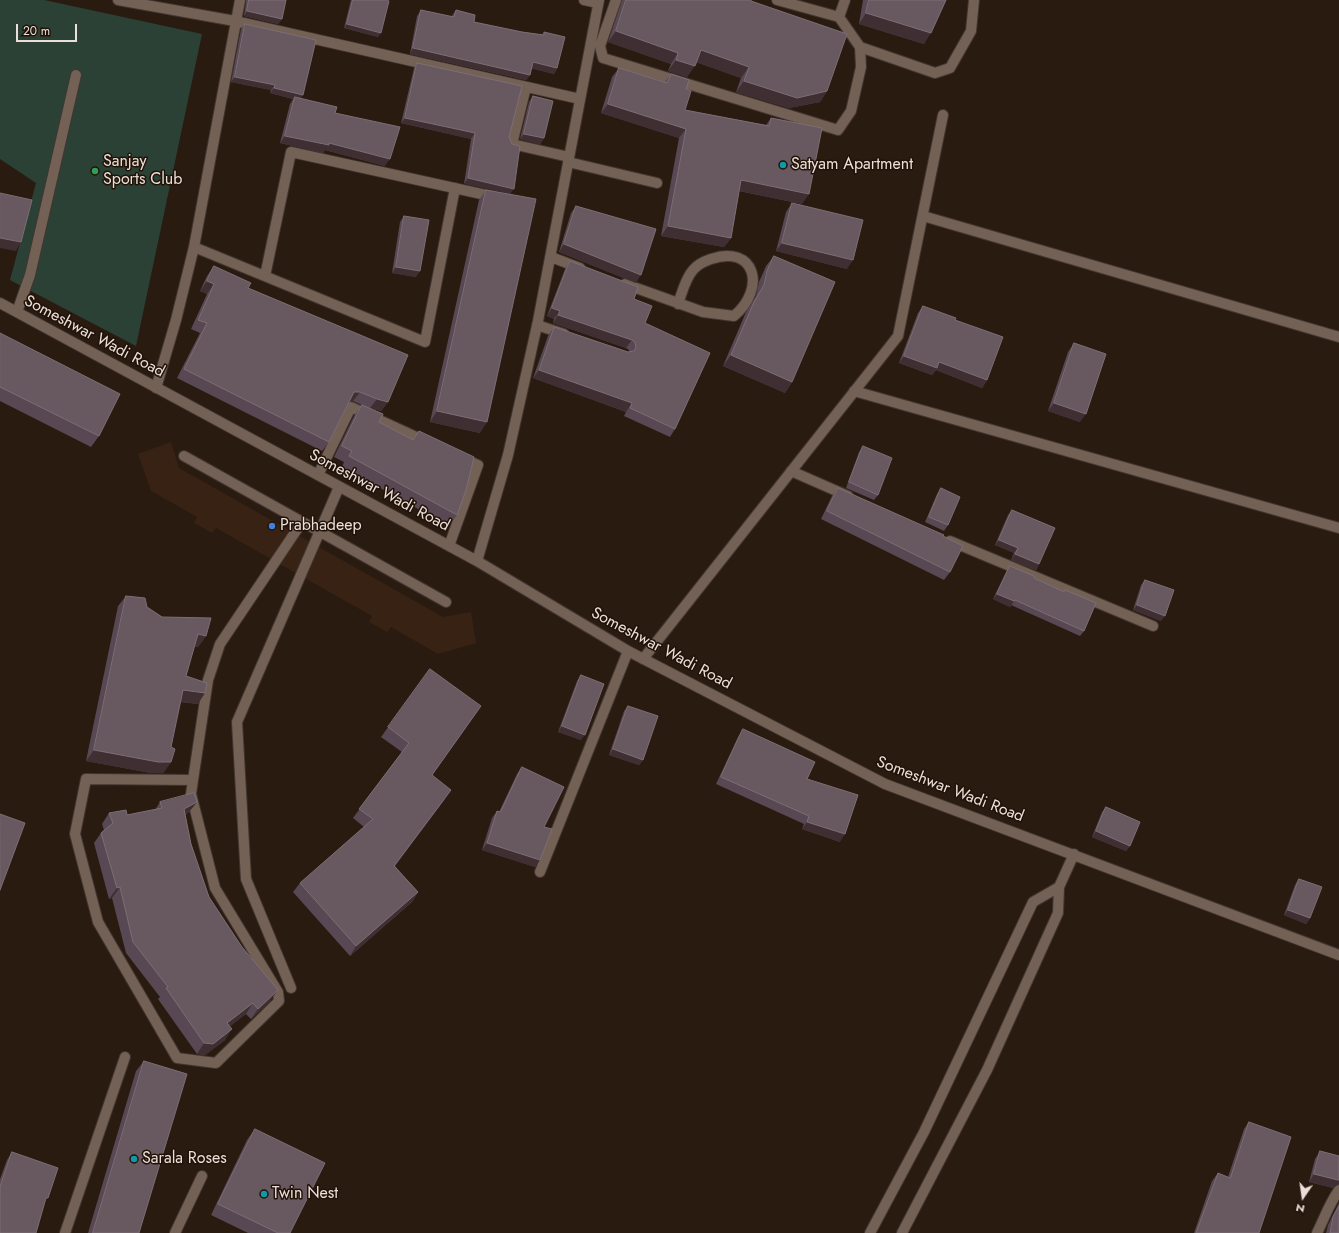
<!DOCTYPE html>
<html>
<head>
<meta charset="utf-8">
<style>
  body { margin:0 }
  #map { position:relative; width:1339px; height:1233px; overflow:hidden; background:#2a1b11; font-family:Jost,sans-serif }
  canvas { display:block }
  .north { position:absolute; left:1283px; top:1177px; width:40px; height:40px; -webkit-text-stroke:3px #211208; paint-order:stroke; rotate:193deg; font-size:11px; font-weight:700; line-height:16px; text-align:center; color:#ebe0d9 }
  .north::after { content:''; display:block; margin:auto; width:14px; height:18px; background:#ebe0d9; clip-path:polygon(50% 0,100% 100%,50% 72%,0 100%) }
  .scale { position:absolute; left:16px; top:24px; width:61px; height:18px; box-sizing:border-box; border:2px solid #ebe0d9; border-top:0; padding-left:5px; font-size:12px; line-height:14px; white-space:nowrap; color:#ebe0d9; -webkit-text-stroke:3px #211208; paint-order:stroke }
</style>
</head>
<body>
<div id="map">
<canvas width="1339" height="1233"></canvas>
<div class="north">N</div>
<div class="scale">20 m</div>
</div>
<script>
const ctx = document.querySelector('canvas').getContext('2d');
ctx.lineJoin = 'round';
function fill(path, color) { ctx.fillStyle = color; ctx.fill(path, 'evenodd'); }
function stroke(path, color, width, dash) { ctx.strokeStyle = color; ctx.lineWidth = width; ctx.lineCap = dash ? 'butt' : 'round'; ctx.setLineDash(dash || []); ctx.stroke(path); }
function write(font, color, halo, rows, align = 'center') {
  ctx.font = font + ' Jost,sans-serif'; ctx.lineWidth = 3; ctx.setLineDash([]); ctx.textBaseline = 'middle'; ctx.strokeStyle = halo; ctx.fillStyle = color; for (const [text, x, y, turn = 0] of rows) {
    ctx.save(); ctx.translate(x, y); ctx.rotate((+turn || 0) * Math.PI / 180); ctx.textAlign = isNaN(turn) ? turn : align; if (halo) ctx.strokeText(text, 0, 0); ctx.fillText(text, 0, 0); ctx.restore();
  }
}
fill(new Path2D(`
  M171,442l8,26 264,149 28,-5 5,31 -38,11 -47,-27 -4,5 -18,-10 3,-6 -156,-88 -4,5 -18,-10 3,-6 -46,-26 -13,-37z`), '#382214');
fill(new Path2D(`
  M0,0h44l158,34 -66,312 -126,-66 26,-97 -36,-24z`), '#2b4135');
const minor = new Path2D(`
  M118,0l117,21 345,78
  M584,0l14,3
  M616,0l-16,46 3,12 235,72 13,-19 10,-44 -1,-20 -21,-30 -62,-17
  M839,17l6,-17
  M860,47l75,26 15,-5 21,-37 3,-31
  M526,87l-14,57 57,13
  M568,162l89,21
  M923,216l416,121
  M194,247l231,95 30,-154
  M551,257l29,11
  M265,276l26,-124 204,45
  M625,284l78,28 31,4c33,-28 21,-72 -23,-57 -6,2 -14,6 -18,11 -8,9 -11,23 -15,34
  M0,303l477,258 151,90 257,133 454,171
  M17,312l13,-37 46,-200
  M537,325l27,9
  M156,388l20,-68 18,-73 46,-247
  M854,391l485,137
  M184,456l262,146
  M791,471l57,25
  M318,475l33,-68 76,35
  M950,541l203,85
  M449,546l29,-81 -16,-7
  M477,561l31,-106 30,-134 61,-321
  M643,659l255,-323 45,-221
  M193,780l-107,-1 -11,55 23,88 79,136 39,5 63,-62 -1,-9 -63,-104 -24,-94 2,-14 15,-100 12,-36 82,-122
  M540,872l88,-221
  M291,988l-45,-109 -9,-157 102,-235
  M65,1233l60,-176
  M175,1233l27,-57
  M870,1233l54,-101 109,-230 26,-15
  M902,1233l85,-163 71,-157 1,-26 15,-33
  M1317,1233c7,-14 12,-29 22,-43`);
stroke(minor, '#423631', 12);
stroke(minor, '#746155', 10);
fill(new Path2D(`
  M246,0h40l-4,19 -4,5 -34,-8 2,-15z
  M351,0h36l-9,37 -34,-9z
  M622,0h129v1l76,90 -7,11 -31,6 -53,-16 5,-14 -45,-16 -9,15 -19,-6 3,-7 -63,-22z
  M863,0h83l-22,44 -65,-20z
  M421,10l30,7 5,-7 18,12 48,10 20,3 2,-3 13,36 -3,6 -23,-6 -1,7 -4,5 -116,-26 7,-38z
  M245,24l58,71 -3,3 35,15 50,53 -60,-16 -2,3 -43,-10 10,-39 3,-5 -23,-6 1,-3 -40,-8 10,-53z
  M417,63l92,74 -45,47 7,-45 -70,-16 13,-55z
  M619,68l46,14 6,-8 15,15 -1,21 81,15 5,-7 31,86 -63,-13 -8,47 -7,9 -63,-11 18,-98 -78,-25 11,-36z
  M533,96l11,42 -4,6 -20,-5 9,-37z
  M486,190l-6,243 -50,-11 49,-222z
  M792,203l55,66 -71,-18 10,-39z
  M576,206l60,77 -77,-31 12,-39z
  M404,216l12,61 -24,-4 8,-51z
  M774,256l18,126 -7,11 -62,-27 23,-54 10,-16 3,-14 7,-16z
  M570,261l64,38 11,24 30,106 -5,8 -46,-21 2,-4 -93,-34 15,-42 6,-9 74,25h1v-2l-3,-2 -73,-25 1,-4 -7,-3 18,-47z
  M214,266l34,22 140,114 -7,9 -11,-3 9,14 34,18 6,-9 38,84 -8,11 -107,-59 2,-5 -10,-5 20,-41 8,-11 -9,-4h-3l-21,41 -7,9 -145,-73 23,-45 -9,-4 16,-35 -7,-3 7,-15z
  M923,306l64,74 -5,8 -46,-18 -4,5 -33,-12 19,-50z
  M0,333l99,103 -8,11 -91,-46z
  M1074,343l6,79 -32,-11 20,-59z
  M863,446l15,49 -4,5 -28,-12 13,-36z
  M838,488l105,48 7,36 -6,8 -123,-61 11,-23z
  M941,488l7,37 -4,6 -19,-9 12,-28z
  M1012,510l27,54 -3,6 -25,-10 3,-7 -19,-8 13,-30z
  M1010,566l24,12 29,14 2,-2 19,41 -4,5 -69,-31 -1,2 -17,-8 13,-27z
  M1145,580l16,41 -28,-11 8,-25z
  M126,596l21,11 15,10 44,19 -8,11 -4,-1 -8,30 12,28 -18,-2 -9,45v15l-8,11h-12l-65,-12 32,-155z
  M430,669l2,106 13,24 -50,67 23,26 -6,10 -62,54 -57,-64 7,-9 64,-56 -11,-9 49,-66 -21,-15z
  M581,675v65l-23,-8 19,-51z
  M628,706l15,54 -4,5 -30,-10 15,-44z
  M743,729l64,50 33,63 -38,-13 2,-5 -88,-40 22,-47z
  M522,767l22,60 -9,40 -53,-17 10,-32 5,-7 2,1 18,-38z
  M160,802h37l-8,10 -4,3 6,29 18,53 61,104 -19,18 -5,-5 -16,12 -5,14 -20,15 -8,-1 -39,-55 2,-2 -34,-44 -14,-55 -3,1 -15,-56 7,-10 3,-3 -2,-6 7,-11 18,2 28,-5z
  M1106,807l24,39 -4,5 -34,-14 10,-25z
  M1299,879l11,39 -4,6 -22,-9 11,-30z
  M144,1061l-5,172h-51l48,-162z
  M1249,1122l10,111h-65l18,-52 6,-8 10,4 16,-48z
  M255,1129l35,104h-42l-37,-18 36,-75z
  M1320,1151l19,5v28l-6,4 -24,-6 6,-23z
  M12,1152l32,51 -44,30v-54l7,-19z
  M1339,1203v30h-13l2,-8z`), '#584853');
fill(new Path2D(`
  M247,11l35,8 -4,5 -34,-8z
  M866,13l65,20 -7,11 -65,-20z
  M347,24l34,9 -3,4 -34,-9z
  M616,31l62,22 -7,11 -63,-22z
  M413,48l117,27 -4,5 -116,-26z
  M701,50l48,17 -8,11 -48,-17z
  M676,60l19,6 -8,11 -19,-6z
  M533,62l24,6 -3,6 -25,-6z
  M235,77l40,8 -4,5 -40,-8z
  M744,81l83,10 -7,11 -31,6 -53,-16z
  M274,88l29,7 -4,5 -4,-3 -2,2 -23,-6z
  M608,104l78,25 -7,9 -78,-25z
  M405,118l70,15 -4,6 -70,-16z
  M524,134l20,4 -4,6 -20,-5z
  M285,136l44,7 61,16 -5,7 -60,-16 -2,3 -43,-10z
  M468,178l46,11 -4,5 -46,-10z
  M741,180l68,14 -7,10 -67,-14z
  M668,226l63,12 -7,9 -63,-11z
  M0,238l21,4 -5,9 -16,-3z
  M782,243l71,17 -6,9 -71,-18z
  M564,244l77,31 -5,8 -77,-31z
  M396,267l24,4 -4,6 -24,-4z
  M207,281l7,3 -7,10 -7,-3z
  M552,308l8,3 -6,8 -7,-3z
  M558,315l74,25 -6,8 -73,-25z
  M731,355l61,27 -7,11 -62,-27z
  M904,356l35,6 48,18 -5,8 -46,-18 -4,5 -33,-12z
  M539,370l93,33 -6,9 -93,-34z
  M354,392h6l-7,9h-5z
  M377,399l11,3 -7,9 -11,-3z
  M1054,403l32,11 -6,8 -32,-11z
  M437,411l50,11 -7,11 -50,-11z
  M999,540l19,8 -4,5 -19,-8z
  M1015,554l24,10 -3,6 -25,-10z
  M997,594l17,7 -4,6 -17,-8z
  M1137,605l28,11 -4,5 -28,-11z
  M198,634l8,2 -8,11 -8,-3z
  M183,690l22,3 -7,11 -23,-3z
  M562,726l23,9 -4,5 -23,-8z
  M613,749l30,11 -4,5 -30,-10z
  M94,750l77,12 -8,11h-12l-65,-12z
  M451,790l-6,9 -57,76 6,-9z
  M197,802l-8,10 -12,8 7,-11z
  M807,822l38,12 -5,8 -38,-13z
  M1096,831l34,15 -4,5 -34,-14z
  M487,843l53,17 -5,7 -53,-17z
  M120,887l-8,11 -3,1 8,-11z
  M418,892l-6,10 -62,54 6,-10z
  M1288,910l22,8 -4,6 -22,-9z
  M278,990l-8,11 -19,18 7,-10z
  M253,1003l-7,11 -26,20 7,-11z
  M232,1029l-7,11 -20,15 -8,-1 7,-11z
  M1314,1174l25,6v4l-6,4 -24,-6z`), '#3f2f33');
const building = new Path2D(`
  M249,0h37l-4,19 -35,-8z
  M353,0h34l2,1 -8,32 -34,-9z
  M626,0h125v1l96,33 -20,57 -30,7 -53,-17 5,-14 -48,-17 -6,16 -19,-6 2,-7 -62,-22z
  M869,0h77l-15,33 -65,-20z
  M421,10l33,7 2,-7 19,5 -1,7 48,10 22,3v-3l21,5 -8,31 -24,-6 -3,13 -117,-27z
  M245,24l71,16 -13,55 -29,-7 1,-3 -40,-8z
  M417,63l105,23 -13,51 3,7 8,2 -6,43 -46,-11 7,-45 -70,-15z
  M619,68l48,15 4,-9 18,6 -3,9 5,2 -6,19 84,16 2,-8 51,10 -13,66 -68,-14 -10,58 -63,-12 18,-97 -78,-25z
  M533,96l20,5 -9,37 -20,-4z
  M295,97l42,10 -2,6 65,14 -10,32 -61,-16v2l-44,-9z
  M486,190l50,9 -49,223 -50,-11z
  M0,193l32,7 -11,42 -21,-4z
  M792,203l71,17 -10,40 -71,-17z
  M576,206l80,23 -15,46 -77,-31z
  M404,216l25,4 -9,51 -24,-4z
  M774,256l61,26 -43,100 -61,-27 23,-53 10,-17 3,-14z
  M570,261l68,26 -4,12 18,7 -7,17 65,30 -35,76 -45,-21 2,-5 -93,-33 15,-43 74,25 6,-1 2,-4 -1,-5 -3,-2 -74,-25 2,-4 -8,-3z
  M214,266l37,17 -3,5 160,67 -20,47 -11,-3 -17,-7h-6l-25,50 -145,-73 23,-46 -9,-3 16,-36 -7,-3z
  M923,306l33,12 -1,2 48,17 -16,43 -48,-18 -2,6 -33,-12z
  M0,333l120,61 -21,42 -99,-49z
  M1074,343l32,11 -20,60 -32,-11z
  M362,405l21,9 -4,8 34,18 6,-9 55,26 -8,33 -9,25 -108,-59 3,-5 -10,-5z
  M863,446l29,12 -14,37 -29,-13z
  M838,488l106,47 -1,1 20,10 -13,26 -123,-61z
  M941,488l19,9 -12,28 -19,-8z
  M1012,510l43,18 -16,36 -24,-10 3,-6 -19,-8z
  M1010,566l24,10v2l30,14 1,-2 31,13 -12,28 -69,-31 -1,1 -17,-7z
  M1145,580l29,10 -9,26 -28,-11z
  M126,596l19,2 2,9 15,10 49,1 -5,18 -8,-2 -12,42 21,7 -2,10 -22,-3 -12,57 4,2 -4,13h-13l-64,-12z
  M430,669l51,37 -49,69 19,15 -57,76 24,26 -62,54 -56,-63 73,-64 -14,-10 50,-66 -21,-16z
  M581,675l23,9 -19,51 -23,-9z
  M628,706l30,10 -15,44 -30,-11z
  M743,729l72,33 -8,17 51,16 -13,39 -38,-12 2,-6 -88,-39z
  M522,767l42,20 -20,40 8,2 -12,31 -53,-17 10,-32 3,1z
  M194,793l3,9 -13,7 7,35 18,53 33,50 36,43 -20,19 -5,-6 -26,20 5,6 -19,15 -9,-1 -38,-55 2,-1 -35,-45 -13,-55 -3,1 -16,-55 12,-10 -4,-10 17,-3 1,5 35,-7 -2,-6z
  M1106,807l34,15 -10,24 -34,-15z
  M0,814l25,9 -25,67z
  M1299,879l23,8 -12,31 -22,-8z
  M144,1061l43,13 -48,159h-46z
  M1249,1122l42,15 -32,96h-63l22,-60 12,5z
  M255,1129l70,34 -35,70h-12l-60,-29z
  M1320,1151l19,5v24h-1l-24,-6z
  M12,1152l46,16 -10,30h-2l-10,35h-36v-46z
  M1339,1206v27h-9l3,-16z`);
fill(building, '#685961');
stroke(building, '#7c6e74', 1);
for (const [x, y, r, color] of [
  [783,165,4,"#0f9aa8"],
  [95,171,4,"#2e9e5b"],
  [272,526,4,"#3f7fe0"],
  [134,1159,4,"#0f9aa8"],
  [264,1194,4,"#0f9aa8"]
]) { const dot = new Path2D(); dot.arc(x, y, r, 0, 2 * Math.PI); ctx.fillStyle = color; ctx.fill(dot); stroke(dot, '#211208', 1.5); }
write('16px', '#ebe0d9', '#211208', [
  ["Sanjay",103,162],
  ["Sports Club",103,180],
  ["Satyam Apartment",791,165],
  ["Prabhadeep",280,526],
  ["Sarala Roses",142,1159],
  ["Twin Nest",272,1194]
], 'left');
write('16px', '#ebe0d9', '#211208', [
  ["Someshwar Wadi Road",94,337,28],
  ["Someshwar Wadi Road",379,491,28],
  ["Someshwar Wadi Road",661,649,28],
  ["Someshwar Wadi Road",950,790,21]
]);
</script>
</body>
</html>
